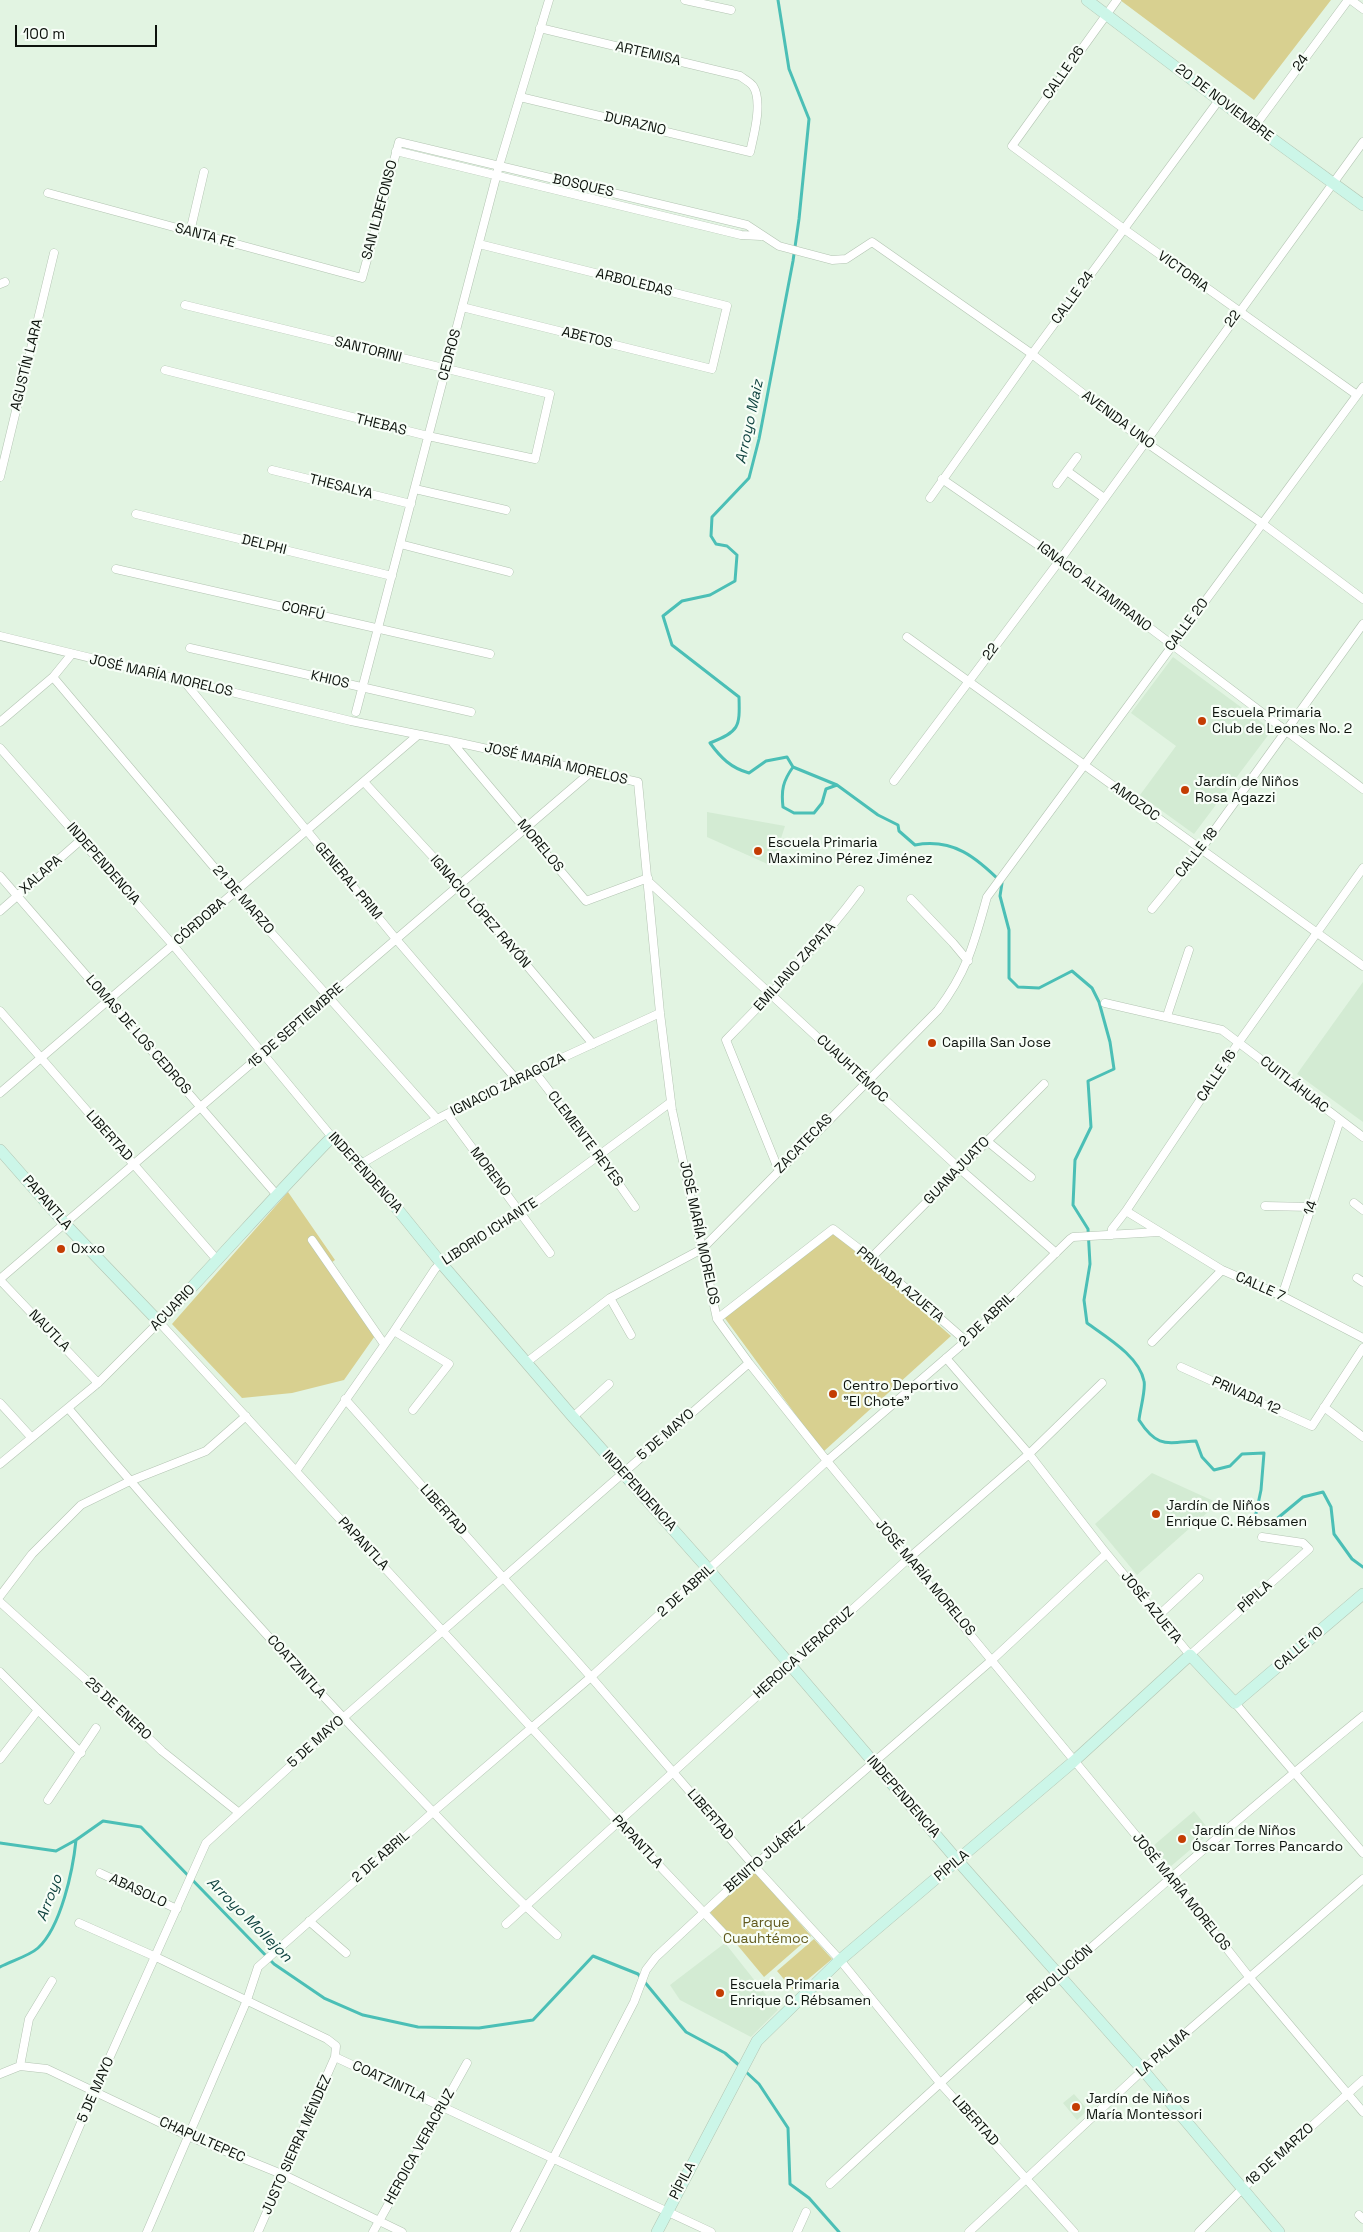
<!DOCTYPE html>
<html>
<head>
<meta charset="utf-8">
<style>
  body { margin:0 }
  #map { position:relative; width:1363px; height:2232px; overflow:hidden; background:#e2f4e2; font-family:"Space Grotesk",sans-serif }
  canvas { display:block }
  .scale { position:absolute; left:15px; top:25px; width:142px; height:22px; box-sizing:border-box; border:2px solid #0d130d; border-top:0; padding-left:6px; font-size:15px; line-height:18px; white-space:nowrap; color:#0d130d; -webkit-text-stroke:4px #f7fef7; paint-order:stroke }
</style>
</head>
<body>
<div id="map">
<canvas width="1363" height="2232"></canvas>
<div class="scale">100 m</div>
</div>
<script>
const ctx = document.querySelector('canvas').getContext('2d');
ctx.lineJoin = 'round';
function fill(path, color) { ctx.fillStyle = color; ctx.fill(path, 'evenodd'); }
function stroke(path, color, width, dash) { ctx.strokeStyle = color; ctx.lineWidth = width; ctx.lineCap = dash ? 'butt' : 'round'; ctx.setLineDash(dash || []); ctx.stroke(path); }
function write(font, color, halo, rows, align = 'center') {
  ctx.font = font + ' "Space Grotesk",sans-serif'; ctx.lineWidth = 4.5; ctx.setLineDash([]); ctx.textBaseline = 'middle'; ctx.strokeStyle = halo; ctx.fillStyle = color; for (const [text, x, y, turn = 0] of rows) {
    ctx.save(); ctx.translate(x, y); ctx.rotate((+turn || 0) * Math.PI / 180); ctx.textAlign = isNaN(turn) ? turn : align; if (halo) ctx.strokeText(text, 0, 0); ctx.fillText(text, 0, 0); ctx.restore();
  }
}
fill(new Path2D(`
  M1173,657l99,73 -78,104 -54,-39 36,-49 -45,-33z
  M707,812l78,14 -13,40 -65,-29z
  M1363,982v140l-66,-48z
  M1152,1473l66,30 -81,72 -42,-51z
  M1194,1811l17,21 -41,35 -17,-21z
  M725,1943l53,67 -27,27 -71,-37 -10,-15z
  M1074,2094l14,16 -11,10 -14,-17z`), '#d3ebd3');
fill(new Path2D(`
  M1120,0h211l-77,100z
  M288,1192l47,68 -7,5 49,68 -33,47 -52,13 -50,5 -70,-74z
  M833,1232l118,104 -128,116 -99,-135z
  M754,1871l57,65 -47,41 -55,-66z
  M814,1939l18,20 -38,32 -17,-20z`), '#d8d090');
stroke(new Path2D(`
  M778,0l11,69 20,50 -10,100 -6,42 -34,178 -10,39 -37,39 -1,19 5,8 11,2 10,9 -2,26 -25,14 -28,6 -19,15 9,29 67,52c1,31 0,34 -29,46 11,15 21,25 39,30l17,-12 21,-4 6,10 44,18 41,30 20,10 1,6 16,14c38,-7 61,12 87,38l-2,13 9,34v48l9,9 21,1 33,-17 20,17 7,14 11,40 4,27 -26,12 3,46 -16,33 -2,45 15,24 2,35 -6,36 3,23c19,14 52,33 57,58 2,8 -4,29 -5,39 18,28 27,23 57,21l6,16 12,13 16,-4 12,-12 22,-1 -3,37 -6,28 18,4 30,-25 20,-5 8,15 3,27 18,25 11,8
  M793,767c-10,14 -12,23 -10,40l11,6h20l8,-10 4,-14 11,-4
  M0,1843l56,8 20,-11 27,-19 38,6 133,137 50,34 39,17 55,12 61,1 54,-8 60,-64 45,18 48,58 39,21 16,14
  M0,1967c11,-6 29,-11 38,-19 23,-21 35,-78 38,-108
  M745,2071l14,13 29,44 2,56 19,14 30,34`), '#4bbfb6', 3);
const street = new Path2D(`
  M685,0l46,10
  M1117,0l-105,146 112,83 233,166
  M1351,0l12,9
  M520,97l230,55c4,-17 13,-51 3,-66 -3,-4 -9,-7 -13,-10l-200,-48
  M1255,126l93,-126
  M396,151l345,84 20,1
  M48,193l314,85 37,-136 348,83 32,21 53,14 14,-1 26,-17 160,112 112,87 119,83 100,75
  M190,232l14,-60
  M0,284l5,-2
  M462,307l250,62 15,-63 -248,-62
  M165,370l263,66 107,23 15,-65 -365,-89
  M272,470l139,34
  M1067,471l37,27
  M0,477l54,-224
  M942,479l118,81 303,229
  M1057,484l20,-27
  M415,489l91,21
  M930,498l102,-144 187,-254
  M136,514l256,62
  M400,544l109,28
  M116,569l374,85
  M0,636l351,85 100,20 187,41 22,231 12,97 45,209 32,44 78,98 345,418 78,99 113,134
  M907,637l456,329
  M190,648l281,64
  M53,677l182,215 202,227
  M183,680l213,259 120,140
  M356,712l143,-546 50,-166
  M0,722l53,-45 18,-22
  M451,741l135,160 62,-23
  M0,748l173,197 159,192
  M894,781l166,-221 303,-418
  M364,782l95,103 134,159
  M0,876l276,318
  M649,882l311,287 96,84
  M911,899l42,44 15,18
  M1152,909l49,-60 162,-225
  M0,911l82,-72
  M1105,1003l117,27 141,107
  M0,1011l218,250
  M1167,1016l22,-66
  M534,1071l66,86 35,50
  M0,1093l418,-358
  M447,1114l103,139
  M987,1141l44,36
  M361,1164l76,-45 79,-40 144,-66
  M779,1171l-53,-131c47,-48 94,-96 134,-150
  M1354,1203l9,7
  M1265,1206l46,1
  M1126,1211l96,59 60,26 81,42
  M1111,1235l1,-6 14,-18 113,-169 124,-174
  M312,1240l72,104
  M871,1258l173,-174
  M1357,1278l6,4
  M0,1279l591,-507
  M0,1280l98,103
  M1282,1296l58,-176
  M610,1298l21,37
  M717,1319l116,-90 38,29 95,83
  M394,1331l55,33 -36,46
  M1152,1342l70,-72
  M946,1358l83,96 73,94 88,107 119,-106 -6,-6 -41,-6
  M527,1362l83,-64 92,-49 236,-239c30,-40 36,-67 49,-113l376,-510
  M1181,1367l131,59 51,-78
  M345,1399l246,278 163,189 86,94 100,123 134,149
  M0,1403l31,34
  M1324,1407l39,30
  M68,1408c104,123 212,244 324,361 54,56 107,114 165,166
  M573,1417l36,-33
  M0,1464l98,-81 61,-61 458,499 111,117
  M296,1471l98,-140 41,-62 6,-6 80,-50 150,-111
  M0,1596l32,-42 49,-49 49,-24 76,-30 40,-35
  M0,1602l114,103 48,46 76,61
  M1158,1616l41,-38
  M0,1672l81,81
  M1235,1703l128,150
  M0,1759l38,-49
  M48,1800l48,-72
  M100,1873l77,36
  M309,1921l37,32
  M79,1923l77,34 171,82 9,7 -1,11 -77,175
  M506,1924l403,-366 120,-104 73,-71
  M335,2057l376,175
  M20,2066l9,-47 23,-38
  M0,2074l20,-8 27,3 141,67 96,39 118,57
  M830,2184c174,-160 350,-319 533,-468
  M1359,2215l4,4
  M34,2232l61,-142 111,-247 137,-125 406,-355
  M147,2232l100,-232 11,-33 175,-155 158,-135 236,-216 139,-120 104,-102 3,-2 86,-5
  M373,2232l94,-169
  M515,2232l119,-230 12,-32 10,-13 98,-91 238,-206 114,-106
  M797,2232l9,-20
  M969,2232l174,-162 220,-191
  M1199,2232l43,-43 121,-109`);
const secondary = new Path2D(`
  M1087,0l132,100 144,105
  M0,1150l65,74 94,98c59,-61 114,-125 173,-185l29,27 80,99 132,154 136,153 249,291 185,209 136,162
  M657,2232l100,-191 83,-81 233,-198 117,-107 45,48 128,-109`);
stroke(street, '#b3c4b2', 9);
stroke(secondary, '#b3c4b2', 12);
stroke(street, '#fff', 8);
stroke(secondary, '#ccf6e8', 11);
for (const [x, y, r, color] of [
  [1202,721,5,"#c43d03"],
  [1185,790,5,"#c43d03"],
  [758,851,5,"#c43d03"],
  [932,1043,5,"#c43d03"],
  [61,1249,5,"#c43d03"],
  [833,1394,5,"#c43d03"],
  [1156,1514,5,"#c43d03"],
  [1182,1839,5,"#c43d03"],
  [720,1993,5,"#c43d03"],
  [1076,2107,5,"#c43d03"]
]) { const dot = new Path2D(); dot.arc(x, y, r, 0, 2 * Math.PI); ctx.fillStyle = color; ctx.fill(dot); stroke(dot, '#f7fef7', 2); }
write('14px', '#0d130d', '#f7fef7', [
  ["ARTEMISA",648,54,13],
  ["24",1301,63,-54],
  ["CALLE 26",1064,73,-55],
  ["20 DE NOVIEMBRE",1224,103,37],
  ["DURAZNO",635,124,13],
  ["BOSQUES",583,186,13],
  ["SAN ILDEFONSO",380,210,-75],
  ["SANTA FE",205,236,15],
  ["VICTORIA",1183,272,36],
  ["ARBOLEDAS",634,283,14],
  ["CALLE 24",1073,298,-54],
  ["22",1233,319,-54],
  ["ABETOS",587,338,14],
  ["SANTORINI",368,350,14],
  ["CEDROS",450,355,-75],
  ["AGUSTÍN LARA",27,365,-76],
  ["AVENIDA UNO",1118,420,37],
  ["THEBAS",381,425,14],
  ["THESALYA",341,487,14],
  ["DELPHI",264,545,14],
  ["IGNACIO ALTAMIRANO",1094,587,37],
  ["CORFÚ",303,611,13],
  ["CALLE 20",1187,625,-53],
  ["22",991,652,-53],
  ["JOSÉ MARÍA MORELOS",161,676,13],
  ["KHIOS",330,680,13],
  ["JOSÉ MARÍA MORELOS",556,764,13],
  ["AMOZOC",1135,802,36],
  ["MORELOS",540,846,50],
  ["CALLE 18",1197,853,-52],
  ["INDEPENDENCIA",103,864,49],
  ["XALAPA",41,875,-41],
  ["GENERAL PRIM",348,881,50],
  ["21 DE MARZO",243,900,49],
  ["IGNACIO LÓPEZ RAYÓN",480,912,49],
  ["CÓRDOBA",200,922,-41],
  ["EMILIANO ZAPATA",795,967,-48],
  ["15 DE SEPTIEMBRE",296,1026,-41],
  ["LOMAS DE LOS CEDROS",138,1035,49],
  ["CUAUHTÉMOC",852,1069,43],
  ["CALLE 16",1217,1076,-56],
  ["IGNACIO ZARAGOZA",508,1085,-26],
  ["CUITLÁHUAC",1294,1085,38],
  ["LIBERTAD",109,1136,48],
  ["CLEMENTE REYES",585,1139,53],
  ["ZACATECAS",804,1144,-46],
  ["GUANAJUATO",957,1171,-46],
  ["MORENO",490,1172,53],
  ["INDEPENDENCIA",365,1173,48],
  ["PAPANTLA",47,1203,49],
  ["14",1311,1208,-72],
  ["LIBORIO ICHANTE",490,1232,-33],
  ["JOSÉ MARÍA MORELOS",699,1233,78],
  ["PRIVADA AZUETA",900,1285,40],
  ["CALLE 7",1260,1287,24],
  ["ACUARIO",173,1308,-46],
  ["2 DE ABRIL",987,1320,-44],
  ["NAUTLA",49,1331,46],
  ["PRIVADA 12",1246,1396,24],
  ["5 DE MAYO",666,1435,-41],
  ["INDEPENDENCIA",639,1491,48],
  ["LIBERTAD",443,1510,48],
  ["PAPANTLA",363,1544,47],
  ["JOSÉ MARÍA MORELOS",925,1578,50],
  ["2 DE ABRIL",686,1591,-42],
  ["PÍPILA",1255,1597,-42],
  ["JOSÉ AZUETA",1151,1608,51],
  ["CALLE 10",1299,1649,-41],
  ["HEROICA VERACRUZ",804,1653,-42],
  ["COATZINTLA",296,1667,48],
  ["25 DE ENERO",118,1709,43],
  ["5 DE MAYO",316,1742,-42],
  ["INDEPENDENCIA",903,1797,49],
  ["LIBERTAD",710,1815,49],
  ["PAPANTLA",637,1842,47],
  ["2 DE ABRIL",381,1857,-41],
  ["BENITO JUÁREZ",765,1857,-41],
  ["PÍPILA",952,1866,-40],
  ["ABASOLO",138,1891,25],
  ["JOSÉ MARÍA MORELOS",1181,1892,51],
  ["REVOLUCIÓN",1060,1975,-41],
  ["LA PALMA",1163,2053,-41],
  ["COATZINTLA",389,2082,25],
  ["5 DE MAYO",96,2090,-66],
  ["LIBERTAD",975,2121,48],
  ["CHAPULTEPEC",202,2140,24],
  ["JUSTO SIERRA MÉNDEZ",297,2145,-66],
  ["HEROICA VERACRUZ",420,2147,-61],
  ["18 DE MARZO",1280,2155,-42],
  ["PÍPILA",683,2181,-63]
]);
write('14px', '#0d130d', '#f7fef7', [
  ["Escuela Primaria",1212,713],
  ["Club de Leones No. 2",1212,729],
  ["Jardín de Niños",1195,782],
  ["Rosa Agazzi",1195,798],
  ["Escuela Primaria",768,843],
  ["Maximino Pérez Jiménez",768,859],
  ["Capilla San Jose",942,1043],
  ["Oxxo",71,1249],
  ["Centro Deportivo",843,1386],
  ["\"El Chote\"",843,1402],
  ["Jardín de Niños",1166,1506],
  ["Enrique C. Rébsamen",1166,1522],
  ["Jardín de Niños",1192,1831],
  ["Óscar Torres Pancardo",1192,1847],
  ["Escuela Primaria",730,1985],
  ["Enrique C. Rébsamen",730,2001],
  ["Jardín de Niños",1086,2099],
  ["María Montessori",1086,2115]
], 'left');
write('14px', '#61591d', '#f7fef7', [
  ["Parque",766,1923],
  ["Cuauhtémoc",766,1939]
]);
write('italic 15px', '#114441', '#f7fef7', [
  ["Arroyo Maiz",750,422,-78],
  ["Arroyo",50,1898,-69],
  ["Arroyo Mollejon",249,1920,45]
]);
</script>
</body>
</html>
